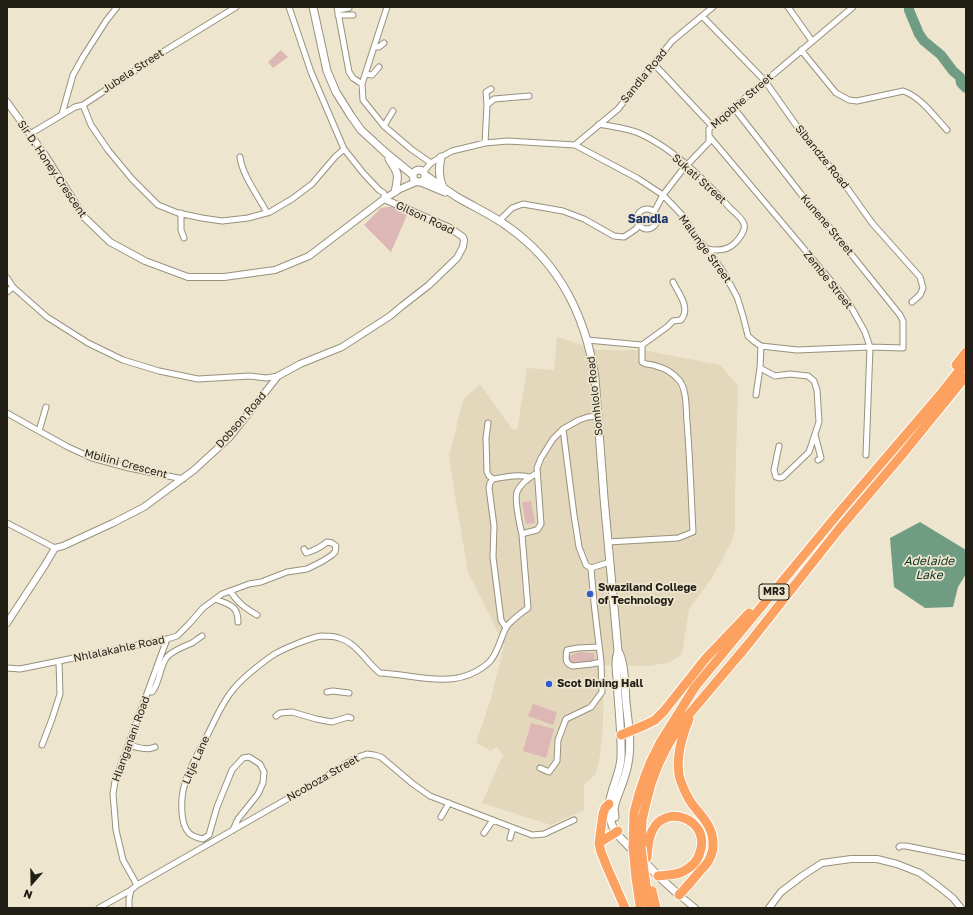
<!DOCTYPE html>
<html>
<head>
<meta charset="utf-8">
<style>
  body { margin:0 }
  #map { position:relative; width:973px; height:915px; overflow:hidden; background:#eee5cf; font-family:"Golos Text",sans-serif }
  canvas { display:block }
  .frame { position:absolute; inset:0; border:8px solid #211e16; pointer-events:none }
  .north { position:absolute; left:12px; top:863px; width:40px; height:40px; -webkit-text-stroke:3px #eee5cf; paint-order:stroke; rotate:200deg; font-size:11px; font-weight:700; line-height:16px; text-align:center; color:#211e16 }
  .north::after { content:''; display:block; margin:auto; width:14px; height:18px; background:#211e16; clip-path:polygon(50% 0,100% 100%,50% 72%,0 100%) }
</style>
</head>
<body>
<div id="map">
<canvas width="973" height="915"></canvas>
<div class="frame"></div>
<div class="north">N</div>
</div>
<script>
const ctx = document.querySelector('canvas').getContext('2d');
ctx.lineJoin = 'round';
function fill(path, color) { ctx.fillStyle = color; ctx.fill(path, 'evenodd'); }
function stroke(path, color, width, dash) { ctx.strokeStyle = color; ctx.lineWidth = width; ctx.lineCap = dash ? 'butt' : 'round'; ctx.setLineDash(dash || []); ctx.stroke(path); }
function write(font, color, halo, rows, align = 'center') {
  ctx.font = font + ' "Golos Text",sans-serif'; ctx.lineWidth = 3.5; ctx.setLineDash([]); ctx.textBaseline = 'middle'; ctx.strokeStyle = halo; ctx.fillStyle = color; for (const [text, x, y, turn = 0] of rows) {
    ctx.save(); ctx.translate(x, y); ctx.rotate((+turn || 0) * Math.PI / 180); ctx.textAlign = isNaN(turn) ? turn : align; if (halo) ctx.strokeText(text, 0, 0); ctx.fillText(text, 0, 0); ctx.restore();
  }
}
fill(new Path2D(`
  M557,337l40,13h45l78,15 18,21 -3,110v34l-3,11 -20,37 -23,31 -7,45 -11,8 -21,4 -46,-1 -1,59 -3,32 -5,19 -11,9v26l-33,15 -69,-22 21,-48 -6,-8 -6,4 -15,-8 15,-45 13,-53 -36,-73 -11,-64 -8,-51 14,-57 17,-16 32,45 5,1 10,-62 27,2z`), '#e3d8bb');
fill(new Path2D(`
  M281,50l7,7 -15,11 -5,-6z
  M386,207h6l15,8 -16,37 -27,-27 17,-17z
  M531,501l4,22 -9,1 -4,-22z
  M580,652l14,1 1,9 -21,2 -3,-1 -1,-3 -2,-2 1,-2z
  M533,704l24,8 -4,13 -25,-9z
  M531,723l23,6 -8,29 -23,-7z`), '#ddb7b5');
fill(new Path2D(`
  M920,522l46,28v24l-8,13 -5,20 -28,1 -31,-21 -4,-49z`), '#709c83');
stroke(new Path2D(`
  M909,7v3l10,24 5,7 17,14 12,16 7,6 1,6 5,5`), '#709c83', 10);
const minor = new Path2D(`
  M289,7l22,65 33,77 20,25 15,16 5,3v6
  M337,7l12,65 4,6 9,6
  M387,7l-25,77 1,16 21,26 27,23 20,14
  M788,7l24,34
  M338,10l11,-2
  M338,15h15
  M702,16l63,65 36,51 44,53 27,38 48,54 3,11 -3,7 -8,7
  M374,47h5l5,-4
  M801,50l35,43 13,7 8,1 46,-10c18,6 31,25 44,39
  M654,64l58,62
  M365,74l7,1 7,-8
  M83,105l8,20 17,25 24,29 26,26 20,8 24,5 20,3 26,-3 22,-6 22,-13 20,-15 23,-27 9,-8
  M487,105l-1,-13 5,-3
  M62,114l11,-39 10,-18 23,-36 11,-14
  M599,124c14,3 29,4 42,10 32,15 66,48 89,74 5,5 12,10 14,16 2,6 -5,15 -9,19 -8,8 -18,8 -28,6
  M384,126l9,-15
  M30,134l45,-27 8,-2 83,-55 70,-43
  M709,136l133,158 8,11 15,27 5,15 -4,108
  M485,143l2,-38 7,-6 35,-3
  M575,145l43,-36 54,-68 41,-34
  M240,157c2,18 19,40 27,56
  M423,172l8,-9 10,-6 11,-6 33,-8 23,-2 67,4 62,33 26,17 20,21 15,24 11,11 15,22 13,24 6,19 5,20 7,6 6,4 36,4 73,-3 33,1v-27l-3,-6 -69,-86 -30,-35 -67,-86
  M637 219a10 10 0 1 1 20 0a10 10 0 1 1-20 0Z
  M654,212l9,-17 20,-26 26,-27v-13l3,-3 141,-119
  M181,213v17l3,8
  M499,221l13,-13 11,-4 40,7 21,8 30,17 10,1 12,-8 3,-4
  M7,278l6,9 34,30 41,26 35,17 36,11 39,8 52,-3 16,2 12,-2
  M7,292l6,-5
  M587,340l55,5v17c3,3 9,2 14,4 8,2 17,7 23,14 8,9 7,30 8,42 3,36 4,73 6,110l-15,6 -70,4
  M642,345l25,-18 6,-6 8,-1c10,-12 -2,-26 -8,-38
  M760,368l15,8 15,-2 18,2 6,5 3,9 2,32 -10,30 -26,25 -4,1 -3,-1 -2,-7 5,-24
  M756,395l4,-27 1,-22
  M7,413l23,13 38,21 24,11 37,10 54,11
  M488,423l-2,15 1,34 2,4 4,3
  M563,429l11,86 5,32 7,18 5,3 19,-6
  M39,431l7,-24
  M815,435l6,23 -3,2
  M7,523l48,25
  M522,535c-2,-10 -8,-34 -5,-43 3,-8 13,-15 20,-19
  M230,591c8,12 15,17 27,24
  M216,599c13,6 22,6 22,23
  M506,628l-5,-8 -8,-63 1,-31 -5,-38 1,-5 3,-4c12,-2 24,-5 36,-2
  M599,647l-21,1 -11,2c-1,7 -3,14 6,16l19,-2 9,-2
  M7,668l13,1 147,-30 10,-3 12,-12 14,-16 19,-14 27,-10 12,-2 26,-10 20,-3 16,-8 9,-6 3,-3 1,-6 -4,-3 -5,-1c-6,5 -14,9 -21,11l-2,-4
  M148,692h4c8,-9 7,-25 15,-35 5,-6 18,-11 25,-14 3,-2 7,-5 10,-7
  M327,692l6,-1 16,2
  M276,716l4,-3 12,-1 24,7 16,3 16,-5 3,1
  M42,745l10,-26 8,-25 -1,-32
  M128,745c9,2 19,6 27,2
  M540,768l9,4 8,-11 1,-21 8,-21 25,-12 11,-15 -1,-30 -7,-59 -3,-35
  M441,817l8,-14
  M233,830l5,-11 20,-25 5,-11 1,-11 -4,-8 -11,-7 -6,1 -11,12 -15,37 -8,28 -6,4c-5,-1 -10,-2 -14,-6 -10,-10 -8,-38 -4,-50 5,-16 14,-32 22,-47 7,-14 15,-33 25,-45 10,-13 27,-26 41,-36 10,-6 36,-17 48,-19 5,0 13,0 18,2 18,5 27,24 41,35 31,1 67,15 97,-2 5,-3 11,-7 14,-11 8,-10 10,-24 16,-34 6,-7 14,-13 21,-18l-6,-73 3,-2 12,-3 4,-6 -4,-56 4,-10 12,-19 10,-10 16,-9 9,-3 10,-1
  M484,833l9,-13
  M510,838l3,-10
  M899,847l1,-1h6l60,12
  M137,885l-14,-25 -7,-30 -3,-36 2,-13 52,-142
  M99,908l32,-18 6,-5 185,-106 32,-20 7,-3 6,-2 7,1 7,2 32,27 17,12 102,39 12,-1 30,-14
  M129,908v-9l2,-9`);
const tertiary = new Path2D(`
  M7,102l38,53 39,62 26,25 35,19 43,16h36l51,-7 34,-14 75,-57 16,-10 16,-7
  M7,623l38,-58 10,-17 8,-2 50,-23 31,-16 50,-37 36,-33 48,-61 22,-12 42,-17 48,-31 12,-10 27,-21 28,-27 6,-11 1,-7 -1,-3 -13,-9 -66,-29
  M679,895l16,13
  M769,908l12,-16 21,-16 20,-13 29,-4h26l20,5 23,9 18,13 15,12 8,10`);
const secondary = new Path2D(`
  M313,7l14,64 9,21 15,24 10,14 25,23 27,22
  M441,157c-2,11 -3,19 2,30
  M389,159c10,15 10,16 6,33
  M413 176a6 6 0 1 1 12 0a6 6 0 1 1-12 0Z
  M425,175c10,7 21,15 32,22 17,10 35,18 50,29 52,36 79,91 88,152l9,120 14,153c-3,9 -2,18 -1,27 1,27 5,54 4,80 -1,20 -16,39 -11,60 1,4 3,10 5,14 4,5 15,15 19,20
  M421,182l24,10
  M615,817l-1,-7 1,-6c4,-13 11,-27 13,-41 4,-20 0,-41 -2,-61 -1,-14 -1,-40 -8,-51
  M642,859l16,17 21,19`);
const motorway = new Path2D(`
  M956,365l10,-13
  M621,735l24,-10 10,-5 9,-9 42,-53 43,-45
  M609,804l-4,4 -2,6 -4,29 2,9 6,15 18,41
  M599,843l19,-12
  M641,847l1,-27 5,-21 4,-15 8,-21 10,-20 12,-19 69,-82 89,-113 62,-73 65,-80
  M633,848l1,-35 5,-19 6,-18 6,-15 9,-18 35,-56 142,-172 102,-119 27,-34
  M647,858c1,-9 1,-19 5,-27 14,-29 59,-11 48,21 -2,9 -10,16 -18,20 -7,3 -16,3 -24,4
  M679,895c8,-8 15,-17 22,-25 3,-3 6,-6 8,-10 2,-4 4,-10 4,-14 1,-21 -13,-30 -23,-45 -4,-7 -9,-17 -11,-26 -3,-19 3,-39 10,-56`);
stroke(minor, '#98917d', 7);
stroke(tertiary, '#98917d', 8);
stroke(secondary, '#98917d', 9);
stroke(motorway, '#fff', 11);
stroke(minor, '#fff', 5);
stroke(tertiary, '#fff', 6);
stroke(secondary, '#fff', 7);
stroke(motorway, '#fca160', 9);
const motorwayBridge = new Path2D(`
  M641,847l3,24 5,34
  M633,848l3,30 4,27
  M652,891l4,17`);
stroke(motorwayBridge, '#fff', 11, []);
stroke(motorwayBridge, '#fca160', 9);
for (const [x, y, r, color] of [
  [590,594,4,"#315dcd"],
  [549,684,4,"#315dcd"]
]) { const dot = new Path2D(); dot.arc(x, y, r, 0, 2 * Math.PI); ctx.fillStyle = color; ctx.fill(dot); stroke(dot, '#eee5cf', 1.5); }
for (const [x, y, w] of [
  [774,592,30]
]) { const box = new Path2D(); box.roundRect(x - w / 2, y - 8, w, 16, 3); ctx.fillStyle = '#eee5cf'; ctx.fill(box); stroke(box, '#211e16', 1); }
write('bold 10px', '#211e16', null, [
  ["MR3",774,592]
]);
write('11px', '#211e16', '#eee5cf', [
  ["Jubela Street",133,71,-33],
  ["Sandla Road",644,76,-51],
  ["Mqobhe Street",742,101,-41],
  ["Sibandze Road",822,157,51],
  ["Sir D. Honey Crescent",52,169,56],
  ["Sukati Street",699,179,42],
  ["Gilson Road",425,218,25],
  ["Kunene Street",827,225,50],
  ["Malunge Street",705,249,54],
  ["Zembe Street",828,280,51],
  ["Somhlolo Road",595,396,-96],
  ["Dobson Road",241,420,-49],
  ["Mbilini Crescent",126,464,15],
  ["Nhlalakahle Road",119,649,-12],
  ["Hlanganani Road",131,739,-70],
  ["Litje Lane",196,760,-66],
  ["Ncoboza Street",323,778,-30]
]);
write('bold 11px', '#211e16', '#eee5cf', [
  ["Swaziland College",598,588],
  ["of Technology",598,601],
  ["Scot Dining Hall",557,684]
], 'left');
write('bold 12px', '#1c336a', '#eee5cf', [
  ["Sandla",648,219]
]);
write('italic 12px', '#123725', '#eee5cf', [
  ["Adelaide",929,561],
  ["Lake",929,575]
]);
</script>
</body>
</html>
